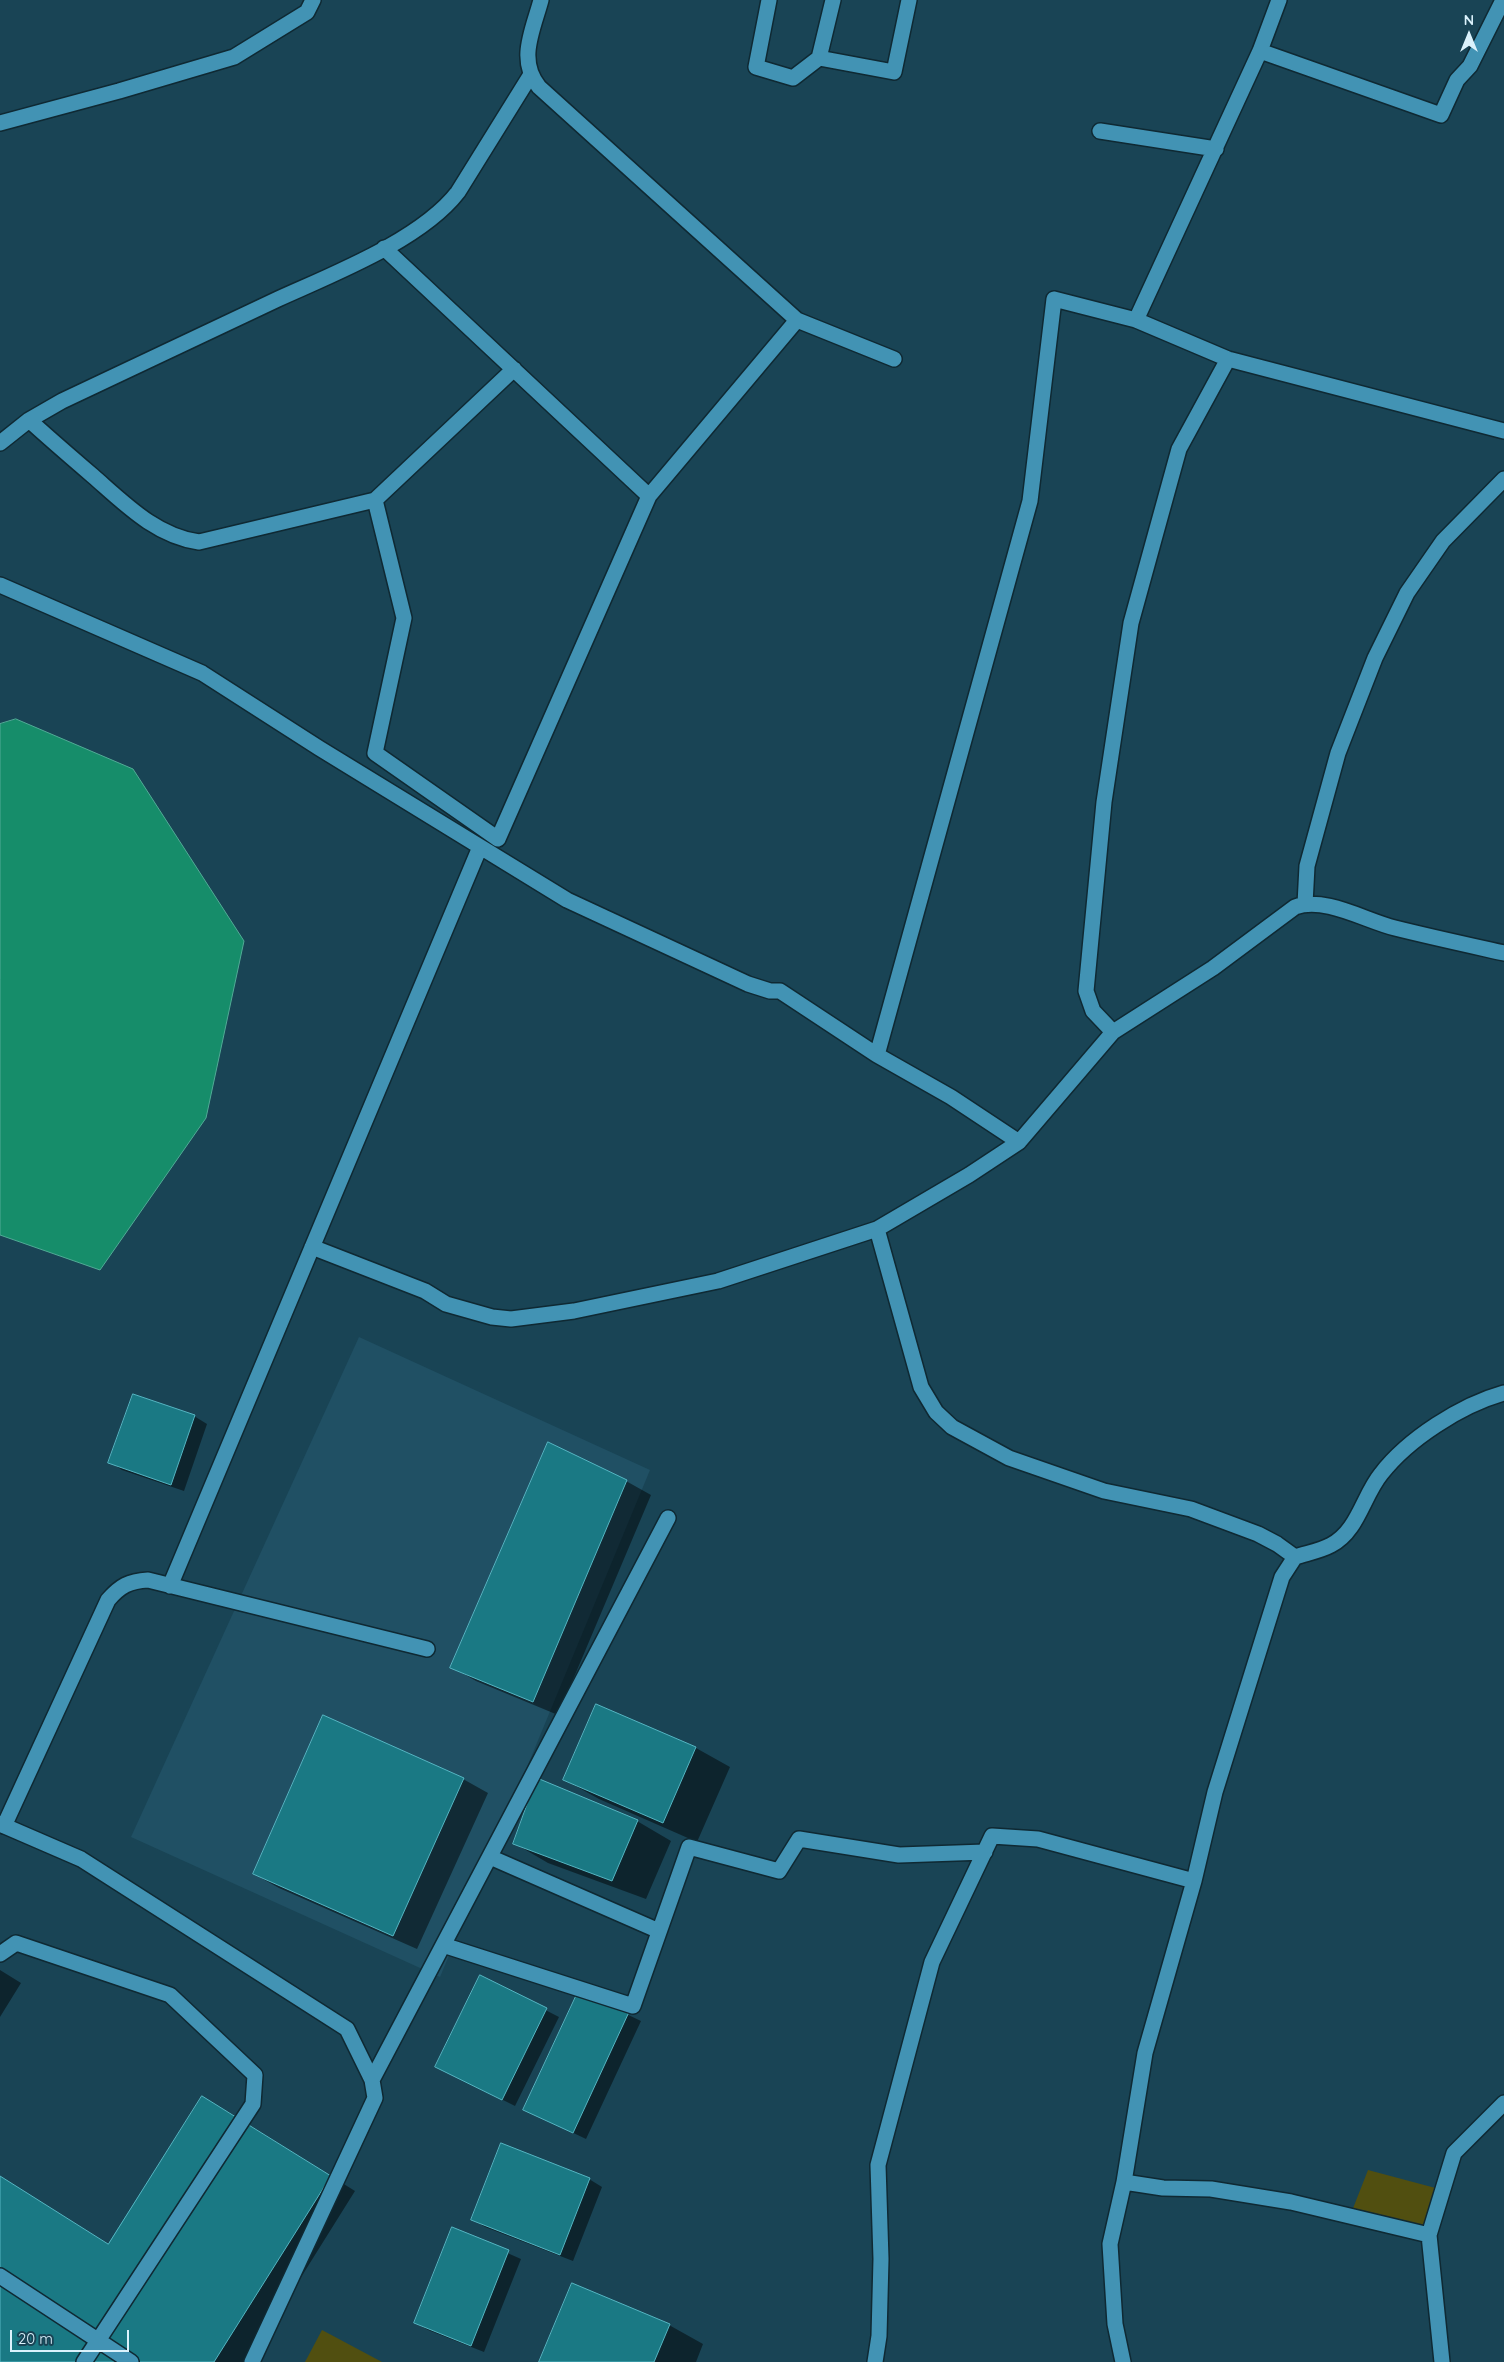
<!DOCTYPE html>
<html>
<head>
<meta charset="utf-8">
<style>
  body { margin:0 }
  #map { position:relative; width:1504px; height:2362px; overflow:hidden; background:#194455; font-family:Quicksand,sans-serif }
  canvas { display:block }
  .north { position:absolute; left:1444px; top:10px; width:50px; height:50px; -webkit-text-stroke:4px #194455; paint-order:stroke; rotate:0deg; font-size:14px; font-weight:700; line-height:20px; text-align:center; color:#dbf2fc }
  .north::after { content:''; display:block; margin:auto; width:18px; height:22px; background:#dbf2fc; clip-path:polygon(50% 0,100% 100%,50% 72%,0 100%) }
  .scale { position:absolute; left:10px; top:2330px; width:119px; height:22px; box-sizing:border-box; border:2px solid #dbf2fc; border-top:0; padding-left:6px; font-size:15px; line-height:18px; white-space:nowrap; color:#dbf2fc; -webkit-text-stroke:4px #194455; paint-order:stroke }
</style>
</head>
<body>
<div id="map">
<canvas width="1504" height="2362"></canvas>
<div class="north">N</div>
<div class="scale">20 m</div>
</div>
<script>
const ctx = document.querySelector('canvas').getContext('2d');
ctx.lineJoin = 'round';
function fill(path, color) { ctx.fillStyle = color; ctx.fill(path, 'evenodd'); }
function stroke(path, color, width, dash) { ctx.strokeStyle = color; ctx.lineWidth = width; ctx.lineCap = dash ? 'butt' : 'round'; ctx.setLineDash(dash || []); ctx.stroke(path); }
fill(new Path2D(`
  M359,1337l291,133 -210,507 -309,-140z`), '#205064');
fill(new Path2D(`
  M1368,2170l75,20 -14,45 -79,-19z
  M322,2330l60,32h-77z`), '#514f10');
const water = new Path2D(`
  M16,719l117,50 111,172 -38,177 -106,152 -100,-35v-511z`);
fill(water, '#168d6a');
stroke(water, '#51ab96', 1);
fill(new Path2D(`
  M194,1416l13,8 -23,67 -62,-21 -12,-8z
  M626,1481l25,14 -93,220 -82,-34 -24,-14z
  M696,1748l34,19 -33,75 -98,-43 -34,-19z
  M463,1779l25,14 -71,156 -138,-61 -25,-14z
  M637,1821l34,20 -25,58 -98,-36 -34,-20z
  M0,1970l21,13 -21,34z
  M481,1977l78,40 -44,89 -66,-33z
  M580,1992l61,29 -55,118 -48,-23z
  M227,2111l128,80 -107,171h-248v-185l109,68z
  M502,2145l87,34 13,8 -29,74 -88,-34 -13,-8z
  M453,2229l68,30 -37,93 -56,-22 -13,-7z
  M669,2325l34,19 -7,18h-155z`), '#0007');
const building = new Path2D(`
  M133,1394l62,21 -24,70 -63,-22z
  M548,1442l79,38 -94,222 -83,-34z
  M596,1704l100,43 -33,76 -100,-43z
  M323,1715l141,63 -71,158 -140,-62z
  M537,1778l101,42 -26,61 -99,-37z
  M480,1975l67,33 -45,92 -67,-33z
  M579,1990l50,22 -56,121 -50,-23z
  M202,2096l129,80 -117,186h-214v-186l108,68z
  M501,2143l89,35 -30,77 -89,-35z
  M452,2227l57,23 -38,96 -57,-23z
  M572,2283l98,41 -16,38h-115z`);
fill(building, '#1a7984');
stroke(building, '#55b5c2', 1);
const minor = new Path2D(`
  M769,0l-13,67 37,11 26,-20 14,-58
  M1260,51l181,64 16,-35 13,-14 33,-66
  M819,58l75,14 15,-72
  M0,123l119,-32 115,-34 73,-45 6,-12
  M1100,131l116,18
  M384,248l265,248 148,-176 -258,-233c-22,-27 -6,-57 2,-87
  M797,320l97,39
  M1136,320l92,39 276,72
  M29,420c21,19 43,38 64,56 32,28 63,60 106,66l176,-42 139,-131
  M0,443l29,-23 33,-19c72,-34 144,-68 216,-102 55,-25 143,-59 180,-107l72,-116
  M375,500l29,118 -29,135 123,86 151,-343
  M0,585l202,88 117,75 248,152 181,84 22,7h10l97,64 153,-554 24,-202 82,21 124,-269 19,-51
  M1305,904l2,-38 31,-113 37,-95 32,-65 36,-52 61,-62
  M1113,1032l-20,-21 -7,-20 18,-189 27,-179 48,-174 49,-90
  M877,1055l74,42 68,45
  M877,1229l44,158 15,25 16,15 57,31 95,33 87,18 67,25 19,10 18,13
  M312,1247l113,44 21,13 46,13 19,2 63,-8 144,-30 159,-52 92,-54 50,-33 94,-110 100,-64 82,-61c30,-11 71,14 100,21 36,9 73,17 109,25
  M170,1586l310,-739
  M0,1824l81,35 266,170 25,51 3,18 -123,264
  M4,1826l104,-226c12,-14 21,-19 40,-20l279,69
  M490,1857l169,74
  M443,1945l190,61 56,-159 90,24 20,-32 100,16 86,-3
  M0,1954l16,-11 154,52 85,80 -2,29 -169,258
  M372,2080l296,-562
  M1124,2182l39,6 48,1 80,13 138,33 13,127
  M1429,2235l25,-82 50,-50
  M0,2276l131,86
  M875,2362l4,-26 2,-77 -3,-94 54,-203 60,-126 46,3 156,42
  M1123,2362l-8,-38 -5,-80 14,-62 21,-129 49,-172 21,-89 67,-215 13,-20c12,-4 25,-6 36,-12 27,-14 32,-49 50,-71 27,-35 80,-69 123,-81`);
stroke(minor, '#0f2933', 18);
stroke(minor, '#4293b4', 15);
</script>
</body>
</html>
